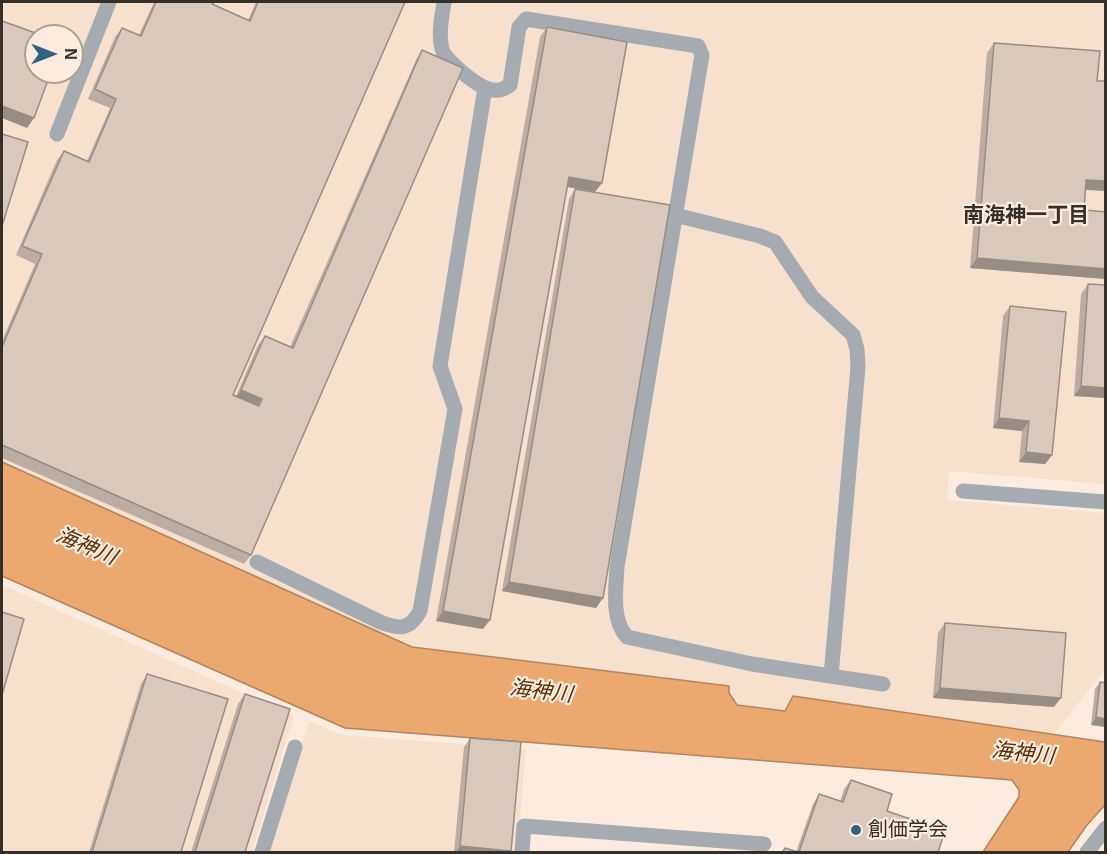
<!DOCTYPE html>
<html>
<head>
<meta charset="utf-8">
<style>
  body { margin:0 }
  #map { position:relative; width:1107px; height:854px; overflow:hidden; background:#fcecdf; font-family:Arial,sans-serif }
  canvas { display:block }
  .frame { position:absolute; inset:0; border:3px solid #352f2a; pointer-events:none }
  .north { position:absolute; left:24px; top:24px; width:60px; height:60px; box-sizing:border-box; background:#fcecdf; border:2px solid #aca097; border-radius:50%; rotate:90deg; font-size:16px; font-weight:700; line-height:24px; text-align:center; color:#352f2a }
  .north::after { content:''; display:block; margin:auto; width:21px; height:27px; background:#316380; clip-path:polygon(50% 0,100% 100%,50% 72%,0 100%) }
</style>
</head>
<body>
<div id="map">
<canvas width="1107" height="854"></canvas>
<div class="frame"></div>
<div class="north">N</div>
</div>
<script>
const ctx = document.querySelector('canvas').getContext('2d');
ctx.lineJoin = 'round';
function fill(path, color) { ctx.fillStyle = color; ctx.fill(path, 'evenodd'); }
function stroke(path, color, width, dash) { ctx.strokeStyle = color; ctx.lineWidth = width; ctx.lineCap = dash ? 'butt' : 'round'; ctx.setLineDash(dash || []); ctx.stroke(path); }
function write(font, color, halo, rows, align = 'center') {
  ctx.font = font + ' Arial,"Noto Sans JP",sans-serif'; ctx.lineWidth = 4.5; ctx.setLineDash([]); ctx.textBaseline = 'middle'; ctx.strokeStyle = halo; ctx.fillStyle = color; for (const [text, x, y, turn = 0] of rows) {
    ctx.save(); ctx.translate(x, y); ctx.rotate((+turn || 0) * Math.PI / 180); ctx.textAlign = isNaN(turn) ? turn : align; if (halo) ctx.strokeText(text, 0, 0); ctx.fillText(text, 0, 0); ctx.restore();
  }
}
fill(new Path2D(`
  M2,2h1103v482l-156,-13 -2,29 158,13v156l-51,65 -261,-38 -8,15 -48,-6 -8,-12v-7l-317,-39 -410,-185zM36,36h36v36h-36z
  M2,585l292,131 -42,136h-250z
  M309,721l34,14 183,14 -9,103h-249z`), '#f6e0ce');
const water = new Path2D(`
  M2,462l410,185 317,39v7l8,12 48,6 8,-15 312,46v63l-18,20 -19,27h-85l36,-55v-7l-7,-10 -667,-52 -343,-152z`);
fill(water, '#eba86f');
stroke(water, '#b4845a', 1.5);
stroke(new Path2D(`
  M444,2c-2,15 -6,31 -2,47 3,12 38,40 51,41 7,1 11,-1 17,-5l9,-58 7,-8 172,27 4,9 -85,512c-1,22 -6,53 10,70l125,27 131,20
  M57,134l52,-132
  M675,215l85,21 15,6 37,55 41,38 4,14 1,18 -27,309
  M963,491l143,11
  M257,562l123,60c19,7 29,9 40,-11l35,-202 -15,-43 45,-278
  M262,852l33,-105
  M522,852l2,-26 240,18
  M1087,852l19,-24`), '#a5acb1', 15);
fill(new Path2D(`
  M154,2h60l-2,2 36,16 8,-18h149l-172,393 3,1 22,-51 7,-9 25,11 126,-287 6,-10 -171,505 -7,9 -242,-106v-117l33,-77 -19,-9 41,-95 7,-9 23,10 23,-53 -22,-9 27,-62 7,-9 17,7z
  M547,27l20,160 -84,442 -47,-8 104,-584z
  M994,43l103,38h9v110l-21,-1 -1,20 22,2v67l-136,-11 17,-215z
  M575,189l21,419 -94,-17 67,-392z
  M1088,284l18,114 -32,-2 7,-102z
  M1010,306l42,149 -7,9 -26,-2 3,-31 -29,-3 10,-112z
  M945,623l109,84 -121,-9 5,-65z
  M147,674l34,178h-92l52,-168z
  M1100,682l6,45 -15,-2 4,-36z
  M245,694v158h-54l47,-148z
  M470,738l39,114h-55l10,-105z
  M851,780l36,31 51,41h-157l4,-4 11,4 17,-48 6,-10 21,7 4,-12z`), '#bbada3');
fill(new Path2D(`
  M2,106l32,12 -7,10 -25,-10z
  M569,177l33,6 -7,9 -33,-6z
  M1086,180l20,1v10l-27,-2z
  M977,258l129,11v10l-136,-11z
  M1081,386l25,2v10l-32,-2z
  M241,390l21,9 -7,9 -20,-9z
  M999,418l30,3 -7,10 -29,-3z
  M1026,452l26,3 -7,9 -26,-2z
  M509,582l94,16 -7,10 -94,-17z
  M443,611l47,9 -7,9 -47,-8z
  M940,688l121,10 -7,9 -121,-9z
  M1096,717l10,2v8l-15,-2z
  M460,846l51,5 -2,1h-53z`), '#988d84');
const building = new Path2D(`
  M156,2h58l-2,2 38,17 8,-19h147l-172,393 26,11 3,-7 -21,-9 24,-54 28,12 129,-298 41,18 -212,487 -249,-110v-98l40,-93 -20,-8 42,-95 25,11 27,-63 -21,-10 27,-61 19,8z
  M2,21l42,15h-8v36h15l-17,46 -32,-12z
  M547,27l80,15 -25,141 -33,-6 -79,443 -47,-9z
  M994,43l106,8 -3,30h9v100l-20,-1 -2,30 22,2v57l-129,-11z
  M2,134l26,8 -26,84z
  M575,189l95,16 -67,393 -94,-16z
  M1088,284l18,1v103l-25,-2z
  M1010,306l56,6 -14,143 -26,-3 3,-31 -30,-3z
  M2,612l22,7 -22,76z
  M945,623l121,10 -5,65 -121,-10z
  M147,674l81,25 -47,153h-89z
  M1100,682l6,1v36l-10,-2z
  M245,694l45,15 -45,143h-50z
  M470,738l51,4 -10,109 -51,-5z
  M851,780l41,14 -5,17 58,20 -7,21h-139l20,-58 24,8z
  M785,848l13,4h-15z`);
fill(building, '#d9c9bd');
stroke(building, '#988d84', 1.5);
for (const [x, y, r, color] of [
  [856,830,6,"#316380"]
]) { const dot = new Path2D(); dot.arc(x, y, r, 0, 2 * Math.PI); ctx.fillStyle = color; ctx.fill(dot); stroke(dot, '#fcecdf', 2); }
write('20px', '#352f2a', '#fcecdf', [
  ["創価学会",868,830]
], 'left');
write('bold 21px', '#352f2a', '#fcecdf', [
  ["南海神一丁目",1026,216]
]);
write('italic 21px', '#582e00', '#fcecdf', [
  ["海神川",86,547,23],
  ["海神川",541,692,7],
  ["海神川",1023,754,6]
]);
</script>
</body>
</html>
